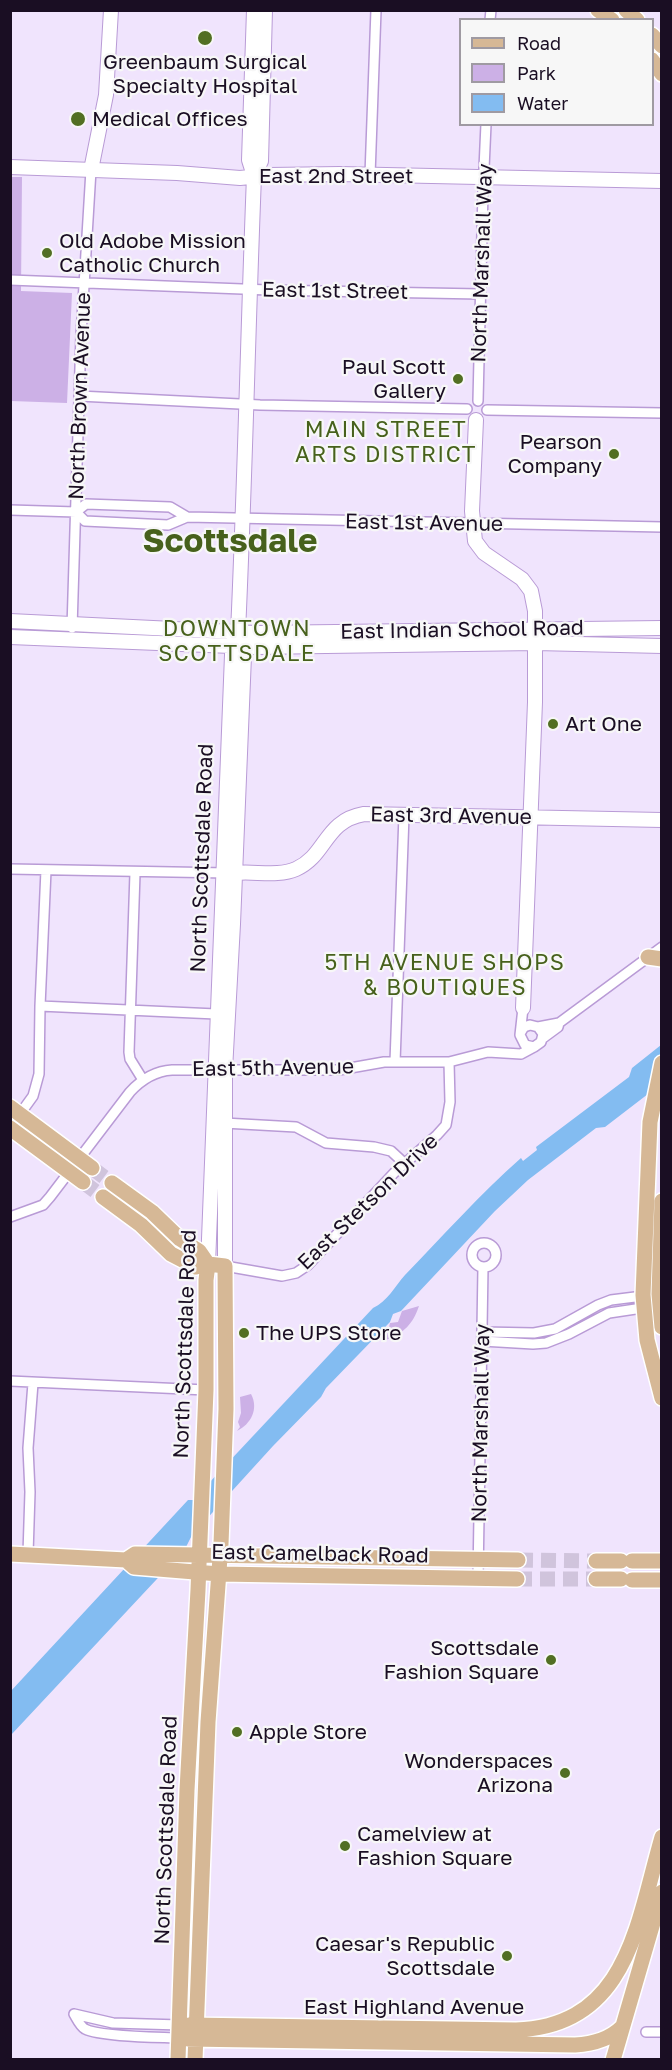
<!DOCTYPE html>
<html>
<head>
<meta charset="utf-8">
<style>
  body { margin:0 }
  #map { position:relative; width:672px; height:2070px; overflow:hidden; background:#f0e4fd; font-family:"Golos Text",sans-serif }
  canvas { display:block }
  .frame { position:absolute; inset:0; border:12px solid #1a0e23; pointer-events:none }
  .legend { position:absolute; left:459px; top:18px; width:195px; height:108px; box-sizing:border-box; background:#f7f7f7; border:2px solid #9f9aa2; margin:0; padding:8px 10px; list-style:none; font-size:18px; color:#1a0e23 }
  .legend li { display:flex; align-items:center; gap:12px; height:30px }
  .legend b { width:30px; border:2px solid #9f9aa2 }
</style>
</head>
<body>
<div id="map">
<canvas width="672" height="2070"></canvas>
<div class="frame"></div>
<ul class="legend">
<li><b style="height:8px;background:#d6b896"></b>Road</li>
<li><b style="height:16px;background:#ccb0e6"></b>Park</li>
<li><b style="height:16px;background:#83bcf1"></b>Water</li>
</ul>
</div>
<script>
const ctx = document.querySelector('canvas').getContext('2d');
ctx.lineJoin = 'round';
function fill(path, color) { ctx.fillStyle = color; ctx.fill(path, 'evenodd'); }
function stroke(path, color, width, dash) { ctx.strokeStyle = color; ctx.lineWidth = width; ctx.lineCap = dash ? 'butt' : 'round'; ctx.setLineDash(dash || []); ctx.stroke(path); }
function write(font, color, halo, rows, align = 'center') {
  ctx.font = font + ' "Golos Text",sans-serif'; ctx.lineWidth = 4.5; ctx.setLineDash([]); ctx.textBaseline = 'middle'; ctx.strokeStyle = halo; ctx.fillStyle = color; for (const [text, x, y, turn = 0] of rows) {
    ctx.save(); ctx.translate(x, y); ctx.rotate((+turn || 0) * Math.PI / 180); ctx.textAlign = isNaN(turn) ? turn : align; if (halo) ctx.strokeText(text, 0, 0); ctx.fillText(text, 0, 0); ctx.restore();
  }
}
fill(new Path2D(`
  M11,177h11l-1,114 51,2 -5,110 -56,-2z
  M419,1306c-6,18 -15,27 -33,34l4,-17 8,-1 4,-11z
  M251,1394c8,15 0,30 -14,37l3,-4 -2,-5 3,-9 -1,-16z`), '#ccb0e6');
fill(new Path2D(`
  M661,1045v39l-56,43 -9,1 -68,52 -33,31 -94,100 -8,3 -3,8 -64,66 -5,9 -48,49 -81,89 -7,14 -174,186 -1,-43 178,-192h5l180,-192c14,-6 22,-22 32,-33 38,-39 75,-81 116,-117l2,3 14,-11 -1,-3 93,-70 3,-9z`), '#83bcf1');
stroke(new Path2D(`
  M92,1168l20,15
  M83,1182l20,15
  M518,1560l78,1
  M517,1579h79`), '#d0c4dc', 15, [15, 8]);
const street = new Path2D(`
  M490,20l1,-10
  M370,175l6,-165
  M10,280l258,10 212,4
  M79,396l181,9 207,4
  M478,401l5,-210 3,-67
  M487,410l175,3
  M10,510l66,2 10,-8 84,3 17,10
  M76,512l9,9 83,4 19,-8 475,10
  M72,628l9,-293 10,-165
  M10,869l217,4
  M135,873l-6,179 1,7 13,21
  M40,1006l176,8
  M523,1008l-3,27 5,10 9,2 7,-5 2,-8 -5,-7
  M521,1032l3,-5 6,-2 8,2 21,-4
  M543,1038l15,-11 1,-4 103,-76
  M395,1062l9,-247
  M20,1114l13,-18 6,-22 1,-68 6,-136
  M224,1123l72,4 30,16 48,4 17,4 13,12
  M10,1217l33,-12 7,-8 80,-105c11,-12 25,-21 42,-22h167l45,-8h65l39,-10 33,2 13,-7
  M472 1255a12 12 0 1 1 24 0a12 12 0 1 1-24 0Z
  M225,1266l57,10 14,-3 12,-8 86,-92 43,-38 9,-10 4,-23 -1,-40
  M482,1332l52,1 21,-4 43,-24 13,-5 48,-6
  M482,1341l51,3 13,-1 23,-9 40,-21 40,-6
  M10,1381l196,9
  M28,1554l2,-62 -2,-44 5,-65
  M478,1578l5,-311
  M74,2014c3,5 6,12 11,15 16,8 73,8 94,9
  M74,2014l39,9 67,2
  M646,2032h16`);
const secondary = new Path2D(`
  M10,167l167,6 63,5 30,-3 70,-1 322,7
  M91,170l15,-75 5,-85
  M254,176l7,-15 4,-151
  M476,420l-4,91 3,30 9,12 38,26 9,12 4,20v91l-12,306
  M10,621l245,12 407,-5
  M10,637l246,10 280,-4 126,3
  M236,873c19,-2 42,4 60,-4 31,-14 28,-48 68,-55l298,6
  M208,1264l24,-609v-10l6,-13c7,-152 10,-304 16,-456l-5,-16 5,-150
  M225,1266v-196l8,-146 11,-268v-10l-3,-7`);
const primary = new Path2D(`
  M598,10l14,10
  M626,10l11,10
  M652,35l10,11
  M652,60l10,14
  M648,957l14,2
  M662,1063l-12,59 -7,173 4,45 15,58
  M10,1107l82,61
  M10,1128l73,54
  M112,1183l40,29 28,27 19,12 9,13
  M103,1197l38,28 30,29 25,13 12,-3 17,2 1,143 -5,135 -13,178 -13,338
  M662,1201l-3,93 3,33
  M10,1554l116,6 8,7 85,7 298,5
  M126,1560l9,-6 383,6
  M596,1561h25
  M632,1561h30
  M596,1579h25
  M632,1580h30
  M189,2025l327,5c112,-4 121,-107 146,-193
  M188,2039l387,6c18,-1 34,-5 47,-18
  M178,2060l9,-270 11,-200 8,-200v-110l2,-16
  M613,2060l49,-168`);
stroke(street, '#b99bd6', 12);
stroke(secondary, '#b99bd6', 16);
stroke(primary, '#fff', 18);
stroke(street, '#fff', 9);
stroke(secondary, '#fff', 14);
stroke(primary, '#d6b896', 15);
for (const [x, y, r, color] of [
  [205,38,8,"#526f23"],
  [78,119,8,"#526f23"],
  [47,253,6,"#526f23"],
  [458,379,6,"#526f23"],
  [614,454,6,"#526f23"],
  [553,724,6,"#526f23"],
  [244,1333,6,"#526f23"],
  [551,1660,6,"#526f23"],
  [237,1732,6,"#526f23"],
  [565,1773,6,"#526f23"],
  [345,1846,6,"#526f23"],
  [507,1956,6,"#526f23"]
]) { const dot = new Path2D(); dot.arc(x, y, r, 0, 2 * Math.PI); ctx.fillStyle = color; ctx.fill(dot); stroke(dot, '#f7f7f7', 2); }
write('21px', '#1a0e23', '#f7f7f7', [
  ["Greenbaum Surgical",205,62,"center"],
  ["Specialty Hospital",205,86,"center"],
  ["Medical Offices",92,119],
  ["Old Adobe Mission",59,241],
  ["Catholic Church",59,265],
  ["Paul Scott",446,367,"right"],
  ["Gallery",446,391,"right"],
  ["Pearson",602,442,"right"],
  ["Company",602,466,"right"],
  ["Art One",565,724],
  ["The UPS Store",256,1333],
  ["Scottsdale",539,1648,"right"],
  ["Fashion Square",539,1672,"right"],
  ["Apple Store",249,1732],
  ["Wonderspaces",553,1761,"right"],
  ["Arizona",553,1785,"right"],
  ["Camelview at",357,1834],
  ["Fashion Square",357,1858],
  ["Caesar's Republic",495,1944,"right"],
  ["Scottsdale",495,1968,"right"]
], 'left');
write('21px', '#1a0e23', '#f7f7f7', [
  ["East 2nd Street",336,176],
  ["North Marshall Way",482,263,-88],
  ["East 1st Street",335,291,1],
  ["North Brown Avenue",80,396,-88],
  ["East 1st Avenue",424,523,1],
  ["East Indian School Road",462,630,-1],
  ["East 3rd Avenue",451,816,1],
  ["North Scottsdale Road",202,858,-88],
  ["East 5th Avenue",273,1068,-1],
  ["East Stetson Drive",368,1202,-44],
  ["North Scottsdale Road",185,1344,-88],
  ["North Marshall Way",481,1423,-89],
  ["East Camelback Road",320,1554,1],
  ["North Scottsdale Road",166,1830,-88],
  ["East Highland Avenue",414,2007]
]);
ctx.letterSpacing = '1.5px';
write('22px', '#47611c', '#f7f7f7', [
  ["MAIN STREET",386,430],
  ["ARTS DISTRICT",386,455],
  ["DOWNTOWN",237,629],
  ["SCOTTSDALE",237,654],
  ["5TH AVENUE SHOPS",445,963],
  ["& BOUTIQUES",445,988]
]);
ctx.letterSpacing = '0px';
write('bold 33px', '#47611c', '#f7f7f7', [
  ["Scottsdale",230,542]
]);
</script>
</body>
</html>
